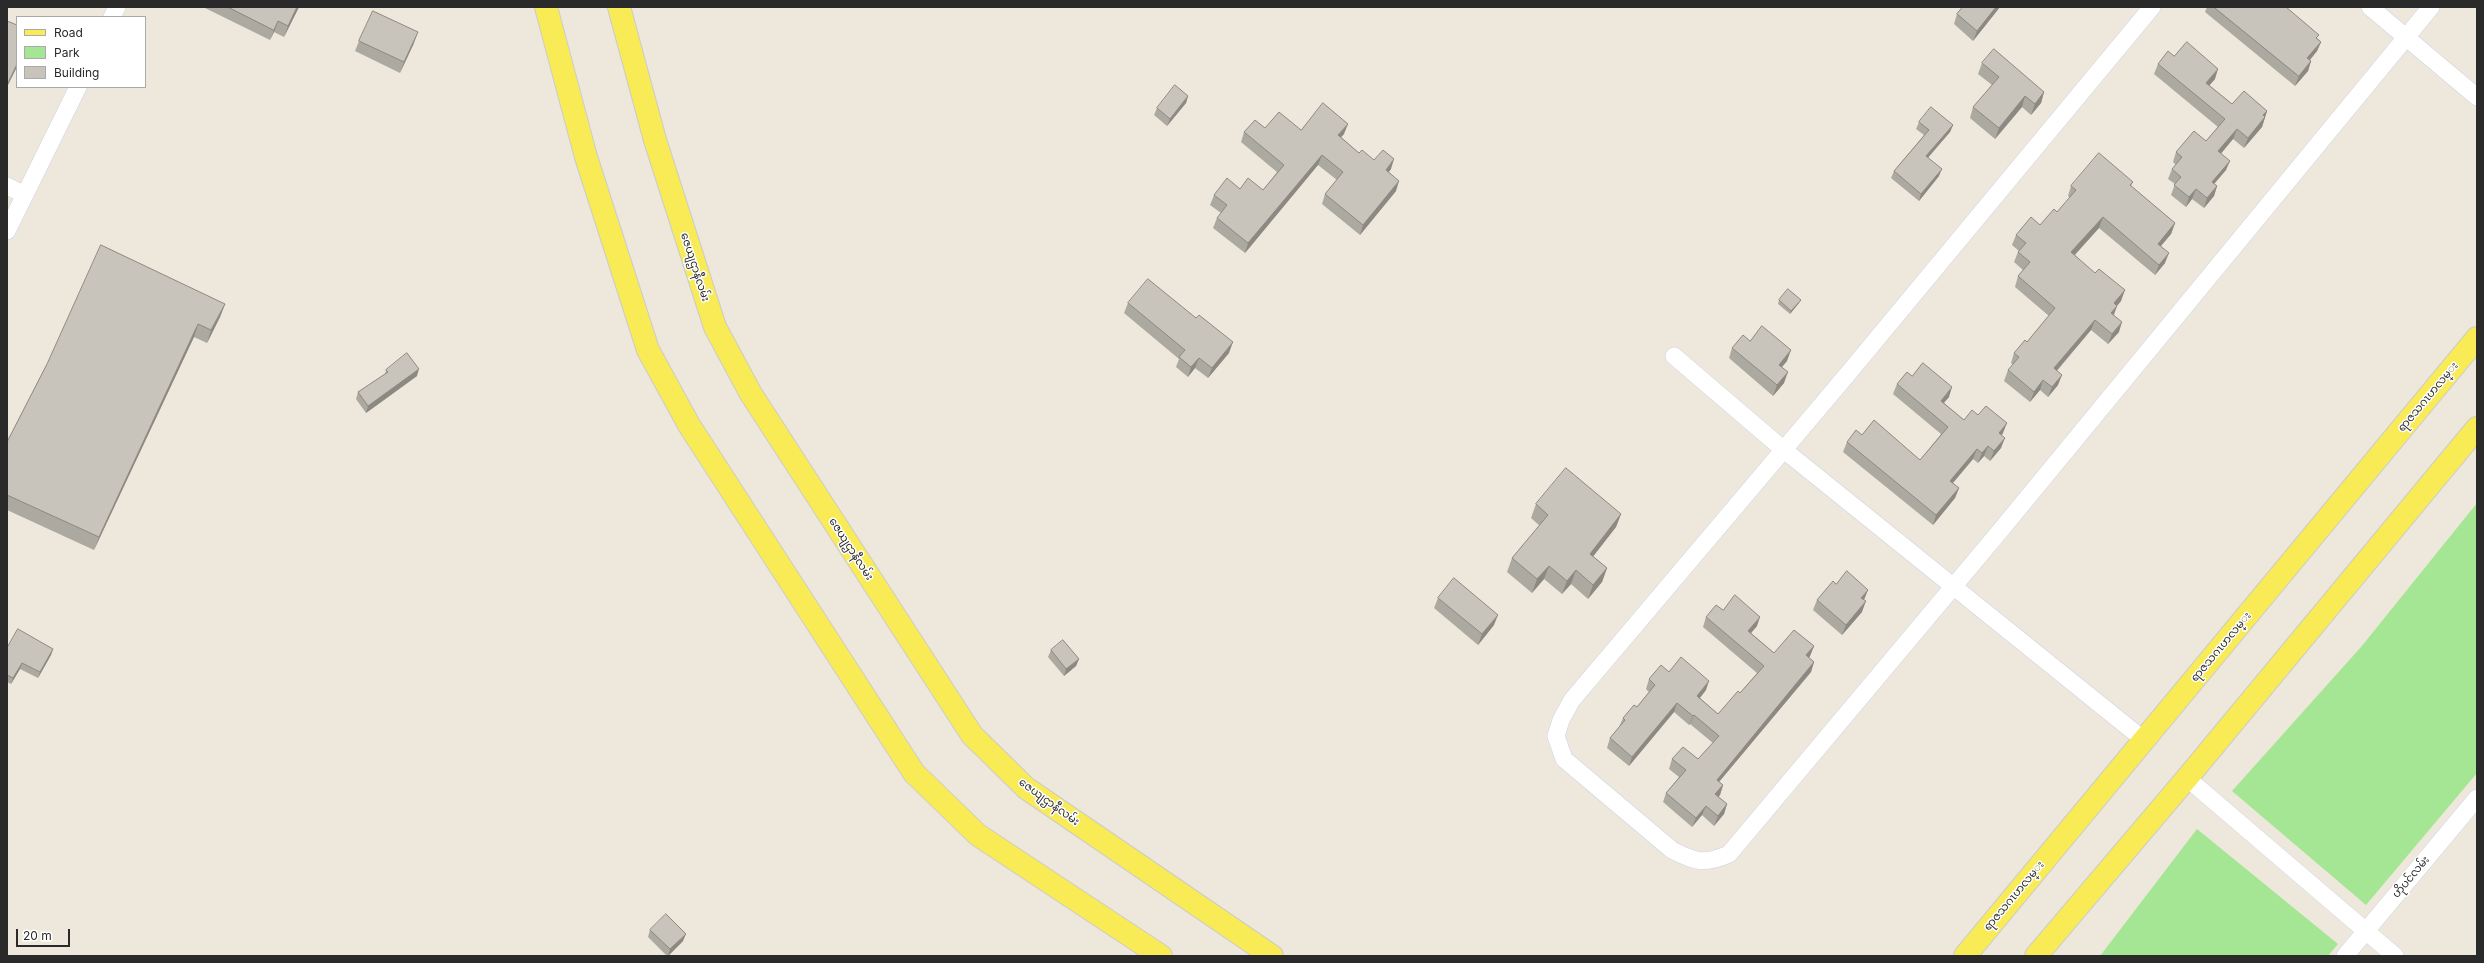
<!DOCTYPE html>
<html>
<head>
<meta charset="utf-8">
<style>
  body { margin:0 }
  #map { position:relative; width:2484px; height:963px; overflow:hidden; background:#ede8db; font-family:Inter,sans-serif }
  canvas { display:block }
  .frame { position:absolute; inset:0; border:8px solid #2a2a2a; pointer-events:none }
  .legend { position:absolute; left:16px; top:16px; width:130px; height:72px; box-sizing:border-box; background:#fff; border:1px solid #aaa; margin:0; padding:5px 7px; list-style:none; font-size:12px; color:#2a2a2a }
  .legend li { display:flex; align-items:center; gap:8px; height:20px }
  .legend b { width:20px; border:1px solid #aaa }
  .scale { position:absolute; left:16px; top:929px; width:54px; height:18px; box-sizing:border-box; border:2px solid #2a2a2a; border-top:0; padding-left:5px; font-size:12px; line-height:14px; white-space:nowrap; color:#2a2a2a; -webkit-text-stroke:3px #fff; paint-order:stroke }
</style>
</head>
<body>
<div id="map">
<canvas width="2484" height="963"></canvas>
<div class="frame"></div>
<ul class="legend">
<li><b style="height:5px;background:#f8eb55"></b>Road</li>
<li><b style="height:11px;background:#a4e694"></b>Park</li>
<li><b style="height:11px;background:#c8c4bb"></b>Building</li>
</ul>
<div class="scale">20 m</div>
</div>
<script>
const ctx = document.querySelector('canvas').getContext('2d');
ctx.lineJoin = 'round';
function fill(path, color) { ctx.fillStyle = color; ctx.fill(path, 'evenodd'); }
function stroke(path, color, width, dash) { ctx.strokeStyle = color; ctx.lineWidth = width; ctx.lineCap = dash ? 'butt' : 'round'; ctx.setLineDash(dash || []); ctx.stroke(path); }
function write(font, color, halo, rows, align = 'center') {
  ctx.font = font + ' Inter,"Noto Sans Myanmar",sans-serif'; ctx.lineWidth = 3; ctx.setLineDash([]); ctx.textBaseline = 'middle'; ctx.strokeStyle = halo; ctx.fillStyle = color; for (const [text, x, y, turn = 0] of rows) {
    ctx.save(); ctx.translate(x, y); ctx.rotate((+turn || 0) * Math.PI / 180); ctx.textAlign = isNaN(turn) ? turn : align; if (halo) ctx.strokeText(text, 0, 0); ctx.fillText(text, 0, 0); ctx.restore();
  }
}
fill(new Path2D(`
  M2477,503v270l-111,132 -134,-114 129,-144z
  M2197,829l141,115 -10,12h-228z`), '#a4e694');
const minor = new Path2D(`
  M2152,7l-306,369 -274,324 -11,20 -5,16 8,23 108,91c23,12 32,15 57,4l271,-323 431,-524
  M2370,7l107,90
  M112,17l5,-10
  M7,186l18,9
  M7,231l71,-144
  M1674,356l110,94 360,290
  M2187,778l208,178
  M2345,956l132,-158`);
const primary = new Path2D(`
  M546,7l40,150 62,193 41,75 225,348 64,62 183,121
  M619,7l36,133 60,187 36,67 221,341 54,53 246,168
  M1965,956l512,-618
  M2036,956l151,-178 290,-350`);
stroke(minor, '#d0d1e4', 18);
stroke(primary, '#ccc', 24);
stroke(minor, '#fff', 17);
stroke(primary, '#f8eb55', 22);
fill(new Path2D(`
  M203,7h96l-15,30 -10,-5 -4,8z
  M1963,7h37l-27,34 -19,-17 3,-10z
  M2207,7h82l-1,2 33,33 -4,9 -7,9 1,1 -3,10 -13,15 -90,-74z
  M359,41l55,2 -14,30 -45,-22z
  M2174,56l41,23 -6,6 23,19 35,7 -5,16 -18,21 -11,-9 -12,14 5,17 -12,14 3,2 -3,10 -10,12 -12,-9 -6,8 -15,-12 4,-11 -7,-5 4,-10 4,-4 -3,-3 3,-10 30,-11 12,-14 -64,-53 4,-10z
  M1982,63l62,29 -3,11 -10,12 -9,-8 -27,32 -25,-21 3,-11 19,-22 -14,-11z
  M1188,96l-2,7 -19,23 -13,-11 3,-7z
  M1919,122l34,3 -3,7 -22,26 11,18 -20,25 -28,-23 3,-7 30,-36 -8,-6z
  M1301,130l43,4 -3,3 18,16 32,16 -2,3 7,19 -36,44 -38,-31 3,-10 12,-14 -19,-15 -73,88 -32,-25 4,-10 4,-5 -11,-8 4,-10 26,-6 23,1 14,-18 -36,-30 3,-10z
  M2133,182l-2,4 44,37 -4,11 -10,12 4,17 -10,12 -56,-47 -24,27 46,46 -4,5 -3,9 5,17 -11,12 -17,-14 -34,41 1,14 -10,12 -8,-7 -10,12 -26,-21 4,-11 5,-5 -2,-2 3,-10 13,-11 22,-26 -34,-29 3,-11 5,-6 -9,-8 4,-10 1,-1 -7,-6 4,-10 24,-10 17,-13 13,-14 -2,-2 3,-10z
  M1779,300l20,3 -9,11 -12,-10z
  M1128,303l101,50 -21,25 -13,-10 -7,9 -12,-10 3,-8 -55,-46z
  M225,304l-5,13 -13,26 -13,-6 -100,213 -87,-40v-68l40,-78z
  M1750,341l37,20 -5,6 2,16 -11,13 -44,-38 3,-10z
  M386,370l31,6 -51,37 -10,-14 2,-7 27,-18z
  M1912,376l37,21 -5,6 20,17 14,-5 25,18 -1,2 -1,13 -11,13 -6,-5 -6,7 -5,-4 -20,24 6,5 -4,10 -22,27 -90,-73 4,-10 15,-7 58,25 21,-26 -48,-40 4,-10z
  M1536,504l85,10 -5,13 -23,29 14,12 -5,14 -14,17 -17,-15 -9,10 -18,-15 -12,14 -25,-21 5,-14 28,-32 -9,-8z
  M1836,584l26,28 -20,23 -29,-25 4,-10z
  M1438,598l56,27 -16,20 -44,-37z
  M1723,610l34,16 -6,7 23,20 40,-7 -4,10 -1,2 5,4 -3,10 -92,110 4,3 -3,10 -2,1 9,8 -3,10 -10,12 -12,-11 -10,12 -29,-25 3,-9 13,-16 -10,-8 3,-10h26l15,-16 -23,-19 -1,1 -15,-13 -45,54 -22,-18 3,-10 9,-11 4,-9 14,-11 12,-15 -3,-3 3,-10 20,-7 37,18 -6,8 18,16 22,-21 17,-20 -54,-46 3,-10z
  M7,648l46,1 -2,6 -13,23 -18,-9 -9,15 -4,-2z
  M1051,650l28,9 -3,7 -12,10 -16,-19z
  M650,930l33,11 -15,15h-1l-19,-19z`), '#aca9a1');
fill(new Path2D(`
  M297,7h2l-15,30 4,-11z
  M1996,7h4l-27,34 4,-10z
  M278,21l-4,11 -4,8 4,-10z
  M418,32l-4,11 -14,30 4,-11z
  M2321,42l-4,9 -13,16 3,-9z
  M2311,61l-3,10 -13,15 4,-10z
  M17,64v3l-10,20v-2z
  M2218,69l-3,10 -12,14 3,-10z
  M2044,92l-3,11 -10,12 4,-11z
  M1188,96l-2,7 -19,23 3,-7z
  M2025,96l-3,11 -27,32 4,-11z
  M2267,111l-5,16 -18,21 4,-10 15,-23z
  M1348,124l-4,10 -10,11 4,-10z
  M1953,125l-3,7 -27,31 3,-7z
  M2237,129l-4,10 -18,22 3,-10z
  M1322,155l-4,10 -73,88 3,-10z
  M1394,159l-3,10 -9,11 4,-10z
  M2230,161l-4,9 -18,21 4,-9z
  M1942,169l-3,7 -20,25 2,-7z
  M1399,181l-3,10 -36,44 3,-10z
  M2217,186l-3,10 -10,12 3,-10z
  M2196,189l-4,10 -6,8 3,-10z
  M2103,217l-4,11 -31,34 3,-10z
  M2175,223l-4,11 -17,20 4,-10z
  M2169,253l-4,10 -10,12 4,-10z
  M2125,290l-4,11 -11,13 4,-11z
  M1801,300l-2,3 -9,11 1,-3z
  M225,304l-5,13 -13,26 4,-13z
  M2117,306l-4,10 -2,-3z
  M2095,320l-4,10 -41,48 4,-10z
  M2122,322l-3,10 -11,12 4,-10z
  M198,324l-4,13 -100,213 5,-13z
  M1233,342l-4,11 -21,25 4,-10z
  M1791,350l-4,11 -12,14 4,-10z
  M1199,358l-4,10 -7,9 3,-10z
  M419,369l-2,7 -51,37 2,-7z
  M1788,372l-4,11 -11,13 4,-11z
  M2062,375l-4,10 -10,12 4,-10z
  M2043,380l-3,10 -10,12 4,-10z
  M1952,387l-3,10 -12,13 4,-9z
  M2007,423l-4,10 -8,10 4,-10z
  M2005,438l-4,10 -11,13 4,-10z
  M1988,446l-4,10 -6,7 4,-10z
  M1977,449l-4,10 -27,32 4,-10z
  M1959,488l-4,10 -22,27 3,-10z
  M1621,514l-5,13 -31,40 5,-13z
  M1549,566l-5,13 -12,14 5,-14z
  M1607,568l-5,14 -14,17 5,-14z
  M1576,570l-5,14 -9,10 5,-13z
  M1868,590l-4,10 -3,-2z
  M1866,601l-4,11 -20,23 4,-10z
  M1498,615l-4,10 -16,20 4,-11z
  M1760,617l-3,9 -12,14 3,-9z
  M1814,646l-4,10 -7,9 3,-10z
  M53,649l-2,6 -13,23 2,-6z
  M1079,659l-3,7 -12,10 2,-7z
  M1814,662l-3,10 -98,117 4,-9z
  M22,663l-2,6 -9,15 2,-6z
  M1709,681l-3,9 -12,15 3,-9z
  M1677,703l-3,9 -45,54 3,-9z
  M1694,715l-4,9 -1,1 4,-9z
  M1723,785l-3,10 -8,9 3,-10z
  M1727,804l-3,10 -10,12 4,-10z
  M1706,806l-4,9 -10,12 4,-9z
  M686,934l-3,7 -15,15 2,-7z`), '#8c8983');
const building = new Path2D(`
  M228,7h69l-9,19 -10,-5 -4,9z
  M1963,7h33l-19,24 -20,-17z
  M2214,7h72l33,28 -3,3 5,4 -14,16 4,3 -12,15z
  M373,11l45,21 -14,30 -45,-21z
  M7,21l10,4v39l-10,21z
  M2187,42l31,27 -12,14 26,21 12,-13 23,20 -4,4 2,2 -17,21 -11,-9 -19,22 12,10 -18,21 5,4 -10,12 -11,-9 -7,8 -15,-12 7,-8 -9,-8 10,-12 -6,-5 18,-21 12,10 19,-22 -67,-55 10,-13 6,5z
  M1994,49l50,43 -9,12 -10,-8 -26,32 -26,-21 26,-30 -17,-14z
  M1175,85l13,11 -18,23 -13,-11z
  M1323,103l25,21 -10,11 21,18 3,-3 12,10 9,-10 11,9 -8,11 13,11 -36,44 -38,-31 18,-22 -21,-17 -74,88 -31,-25 10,-13 -13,-10 13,-17 13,11 8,-11 15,12 21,-25 -40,-33 11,-12 10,8 14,-16 22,18z
  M1931,107l22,18 -27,31 16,13 -21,25 -27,-23 35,-41 -10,-8z
  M2099,153l34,29 -3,3 45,38 -17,21 11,9 -10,12 -56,-48 -32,35 24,21 4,-4 26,21 -11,13 3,3 -6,7 11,9 -10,12 -17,-14 -41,48 8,7 -10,12 -9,-7 -9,12 -26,-22 11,-13 -5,-4 11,-13 2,2 28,-34 -37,-32 12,-14 -12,-10 8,-9 -10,-8 15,-18 9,8 14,-16 3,3 19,-22 -5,-4z
  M101,245l124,59 -14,26 -13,-6 -99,213 -92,-42v-53l40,-78z
  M1148,279l48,39 3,-3 34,27 -21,26 -13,-10 -8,9 -12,-10 6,-7 -57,-47z
  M1788,289l13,11 -10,11 -12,-11z
  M1762,326l29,24 -12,15 9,7 -11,13 -45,-37 11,-13 7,6z
  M407,353l12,16 -51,37 -10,-14 30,-20 -2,-2z
  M1923,363l29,24 -11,14 23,19 8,-10 6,5 8,-9 21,17 -8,10 6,5 -11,13 -6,-5 -6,7 -5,-4 -27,32 9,7 -23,27 -89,-73 9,-12 6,5 12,-15 46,40 28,-33 -51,-43 10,-12 5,4z
  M1566,468l55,46 -31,40 17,14 -14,17 -17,-15 -9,11 -18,-15 -12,13 -25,-21 36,-43 -12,-11z
  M1847,571l21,19 -7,8 5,3 -20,24 -29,-25 16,-19 3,3z
  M1454,578l44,37 -16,19 -44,-36z
  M1735,595l25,22 -12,14 26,22 20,-23 20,16 -8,9 8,7 -97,118 6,5 -8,9 12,10 -9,12 -12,-10 -10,12 -30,-25 20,-23 -14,-11 11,-12 15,12 21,-23 -25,-21 -1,1 -16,-13 -45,54 -22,-19 15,-18 -2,-2 11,-13 3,2 18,-22 -6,-6 12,-14 8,7 12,-15 28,24 -12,15 21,18 20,-23 2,2 24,-27 -58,-49 10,-12 7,5z
  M18,629l35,20 -13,23 -18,-9 -9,15 -6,-3v-27z
  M1063,640l16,19 -13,10 -15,-19z
  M666,914l20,20 -16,15 -20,-19z`);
fill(building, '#c8c4bb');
stroke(building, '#8c8983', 1);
write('11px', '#2a2a2a', '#fff', [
  ["ဇေယျဌာနီလမ်း",695,267,72],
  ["ရာဇသဂၤဟလမ္း",2428,397,-50],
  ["ဇေယျဌာနီလမ်း",851,549,57],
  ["ရာဇသဂၤဟလမ္း",2221,647,-50],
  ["ဇေယျဌာနီလမ်း",1049,802,36],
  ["ဟိုပင်လမ်း",2411,877,-50],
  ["ရာဇသဂၤဟလမ္း",2014,896,-50]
]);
</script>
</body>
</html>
